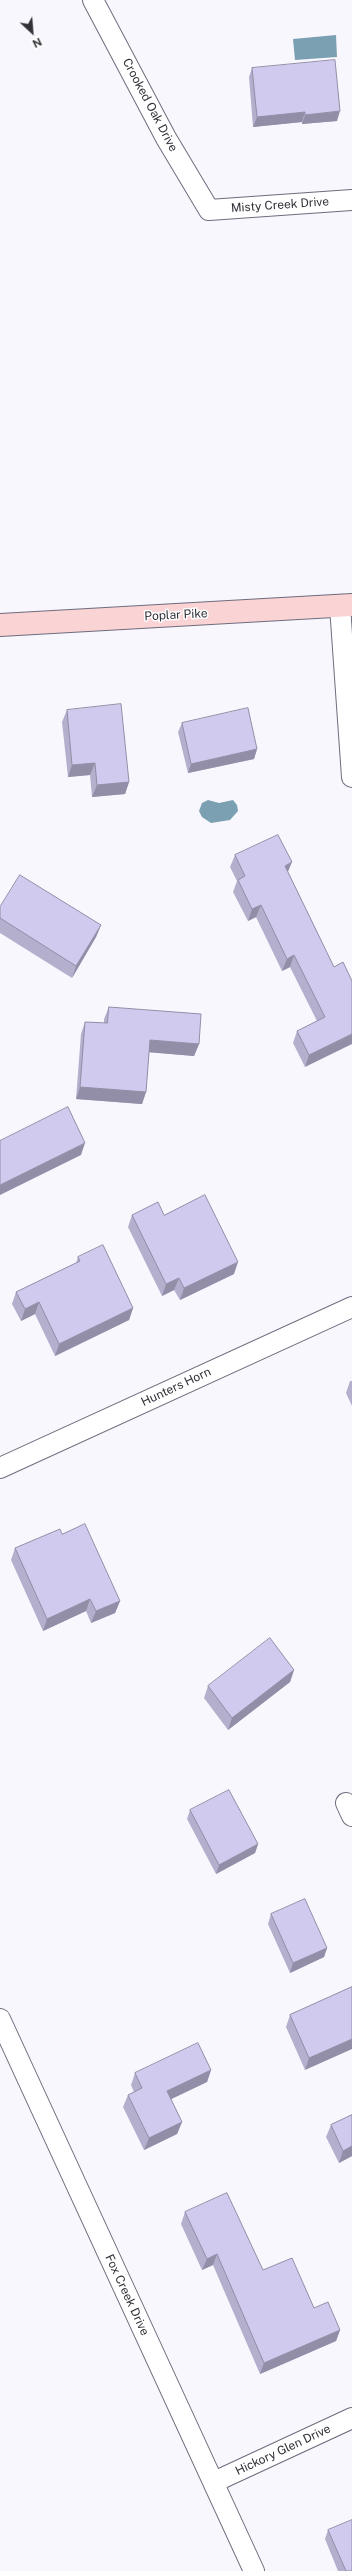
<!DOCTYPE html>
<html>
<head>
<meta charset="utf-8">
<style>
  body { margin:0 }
  #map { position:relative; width:352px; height:2571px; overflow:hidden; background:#f8f7fe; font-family:"Public Sans",sans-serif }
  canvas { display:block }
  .north { position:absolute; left:12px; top:12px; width:40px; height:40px; -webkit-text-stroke:3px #fff; paint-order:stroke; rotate:154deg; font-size:11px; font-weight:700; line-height:16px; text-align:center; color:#323138 }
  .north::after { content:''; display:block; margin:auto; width:14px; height:18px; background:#323138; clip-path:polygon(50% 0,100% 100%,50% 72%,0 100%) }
</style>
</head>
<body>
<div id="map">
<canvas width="352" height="2571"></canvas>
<div class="north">N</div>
</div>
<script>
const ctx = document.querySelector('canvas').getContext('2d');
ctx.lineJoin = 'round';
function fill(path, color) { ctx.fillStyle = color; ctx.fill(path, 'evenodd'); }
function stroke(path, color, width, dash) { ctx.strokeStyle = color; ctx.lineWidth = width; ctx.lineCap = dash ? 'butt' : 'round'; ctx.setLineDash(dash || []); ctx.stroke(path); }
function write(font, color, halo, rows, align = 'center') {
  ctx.font = font + ' "Public Sans",sans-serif'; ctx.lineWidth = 3; ctx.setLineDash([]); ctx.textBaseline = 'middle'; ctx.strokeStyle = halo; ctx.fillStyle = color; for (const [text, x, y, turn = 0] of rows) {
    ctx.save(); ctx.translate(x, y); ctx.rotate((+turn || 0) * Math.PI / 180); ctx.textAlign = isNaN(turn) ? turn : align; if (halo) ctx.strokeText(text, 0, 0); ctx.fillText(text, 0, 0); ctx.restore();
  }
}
fill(new Path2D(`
  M336,35l1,22 -42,3 -2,-21z
  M208,800l11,3 14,-3 4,5 1,6 -8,9 -19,3 -9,-6 -3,-6 3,-8z`), '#7aa0b1');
const street = new Path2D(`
  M93,0l73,138 43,72 143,-10
  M340,606l12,171
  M0,1468l352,-161
  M346,1803l6,13
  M0,2019l254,552
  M214,2482l138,-64`);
const secondary = new Path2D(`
  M0,625l352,-20`);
stroke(street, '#6f6c7d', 22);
stroke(secondary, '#6f6c7d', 24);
stroke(street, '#fff', 20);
stroke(secondary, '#fad3d4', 22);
fill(new Path2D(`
  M252,68l85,53 -35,3v-2l-49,5 -4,-50z
  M67,710l62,72 -4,12 -33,3 -2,-22 -22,2 -6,-55z
  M182,723l75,26 -3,10 -66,14 -10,-41z
  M235,855l53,17 46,95 18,14 -47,86 -12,-24 4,-12 20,-10 -27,-54 -8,4 -26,-54 -8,4 -15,-29 4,-11 -7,-14z
  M0,907l101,18 -5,12 -24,41 -72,-45z
  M109,1007l90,37 -5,12 -45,-4 -3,40 -4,12 -66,-5 5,-65 4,-12 19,1v-4z
  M132,1215h32l70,59 -54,26 -6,-10 -12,6 -34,-69z
  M78,1257l55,51 -4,12 -74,36 -20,-42 -14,7 -9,-17 4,-12 60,-29z
  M350,1381h2v25l-6,-13z
  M62,1534l58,67 -5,12 -24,10 -5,-12 -43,20 -32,-71 4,-12z
  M294,1670l-4,12 -62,48 -24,-32 4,-12z
  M190,1810l68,34 -3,9 -39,21 -29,-55z
  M271,1914l56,34 -3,9 -34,16 -22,-49z
  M352,1987l-47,83 -19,-43 4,-12z
  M211,2070l-4,12 -36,17 11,23 -5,12 -33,16 -21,-43 5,-12 6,-3 -3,-7 4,-12z
  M352,2115v41l-13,7 -13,-26 5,-12z
  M185,2212l129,96 26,22 -4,11 -76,33 -47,-109 -11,5 -21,-46z
  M328,2530l24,41h-14l-13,-32z`), '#b3afcd');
fill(new Path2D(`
  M340,111l-3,10 -35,3 3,-9z
  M305,112l-3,10 -49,5 4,-10z
  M257,749l-3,10 -66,14 3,-9z
  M95,763l-5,12 -22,2 4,-12z
  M129,782l-4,12 -33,3 5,-12z
  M292,862l-5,12 -2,-8z
  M261,905l-5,12 -8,4 4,-12z
  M101,925l-5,12 -24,41 4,-12z
  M294,955l-4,12 -8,4 5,-12z
  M352,1034v10l-47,23 4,-12z
  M150,1040l49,4 -5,12 -48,-4z
  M80,1087l66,5 -4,12 -66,-5z
  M85,1143l-4,12 -81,40v-10z
  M238,1262l-4,12 -54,26 4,-12z
  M179,1278l-5,12 -12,6 4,-12z
  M39,1302l-4,12 -14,7 4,-12z
  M133,1308l-4,12 -74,36 4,-12z
  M90,1599l-4,12 -43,20 4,-12z
  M120,1601l-5,12 -24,10 5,-12z
  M294,1670l-4,12 -62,48 4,-12z
  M258,1844l-3,9 -39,21 3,-9z
  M327,1948l-3,9 -34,16 3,-10z
  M352,2039v10l-47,21 4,-12z
  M211,2070l-4,12 -44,21 4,-12z
  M182,2122l-5,12 -33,16 5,-12z
  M352,2146v10l-13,7 4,-12z
  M217,2254l-4,11 -11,5 5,-11z
  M340,2330l-4,11 -76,33 4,-11z`), '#928ea7');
const building = new Path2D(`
  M335,60l5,51 -35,4v-3l-48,5 -5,-49z
  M121,704l8,78 -32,3 -2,-22 -23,2 -5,-55z
  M248,708l9,41 -66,15 -9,-41z
  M278,835l14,27 -7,4 49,101 9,-5 9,19v53l-43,21 -12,-24 28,-14 -31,-62 -7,4 -26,-54 -9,4 -14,-29 7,-4 -10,-21z
  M20,875l81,50 -25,41 -76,-48v-11z
  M109,1007l92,7 -2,30 -49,-4 -4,52 -66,-5 5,-65 22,1z
  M68,1107l17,36 -85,42v-44z
  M205,1195l33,67 -54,26 -5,-10 -13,6 -34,-69 26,-13 6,13z
  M103,1245l30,63 -74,36 -20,-42 -14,7 -9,-17 64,-31 -2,-4z
  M85,1524l35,77 -24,10 -6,-12 -43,20 -32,-71 45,-19 2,5z
  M270,1638l24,32 -62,48 -24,-32z
  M229,1790l29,54 -39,21 -29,-55z
  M305,1899l22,49 -34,15 -22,-49z
  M352,1987v52l-43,19 -19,-43z
  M198,2043l13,27 -44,21 15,31 -33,16 -21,-43 14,-7 -7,-15z
  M352,2115v31l-9,5 -12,-26z
  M227,2193l36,77 29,-12 22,50 14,-6 12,28 -76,33 -47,-109 -10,5 -22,-47z
  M352,2520v51h-6l-18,-41z`);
fill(building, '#d0cbee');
stroke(building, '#928ea7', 1);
write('12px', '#323138', '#fff', [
  ["Crooked Oak Drive",150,105,62],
  ["Misty Creek Drive",280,205,-4],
  ["Poplar Pike",176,615,-3],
  ["Hunters Horn",176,1387,-25],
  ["Fox Creek Drive",127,2295,65],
  ["Hickory Glen Drive",283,2450,-25]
]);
</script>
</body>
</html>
